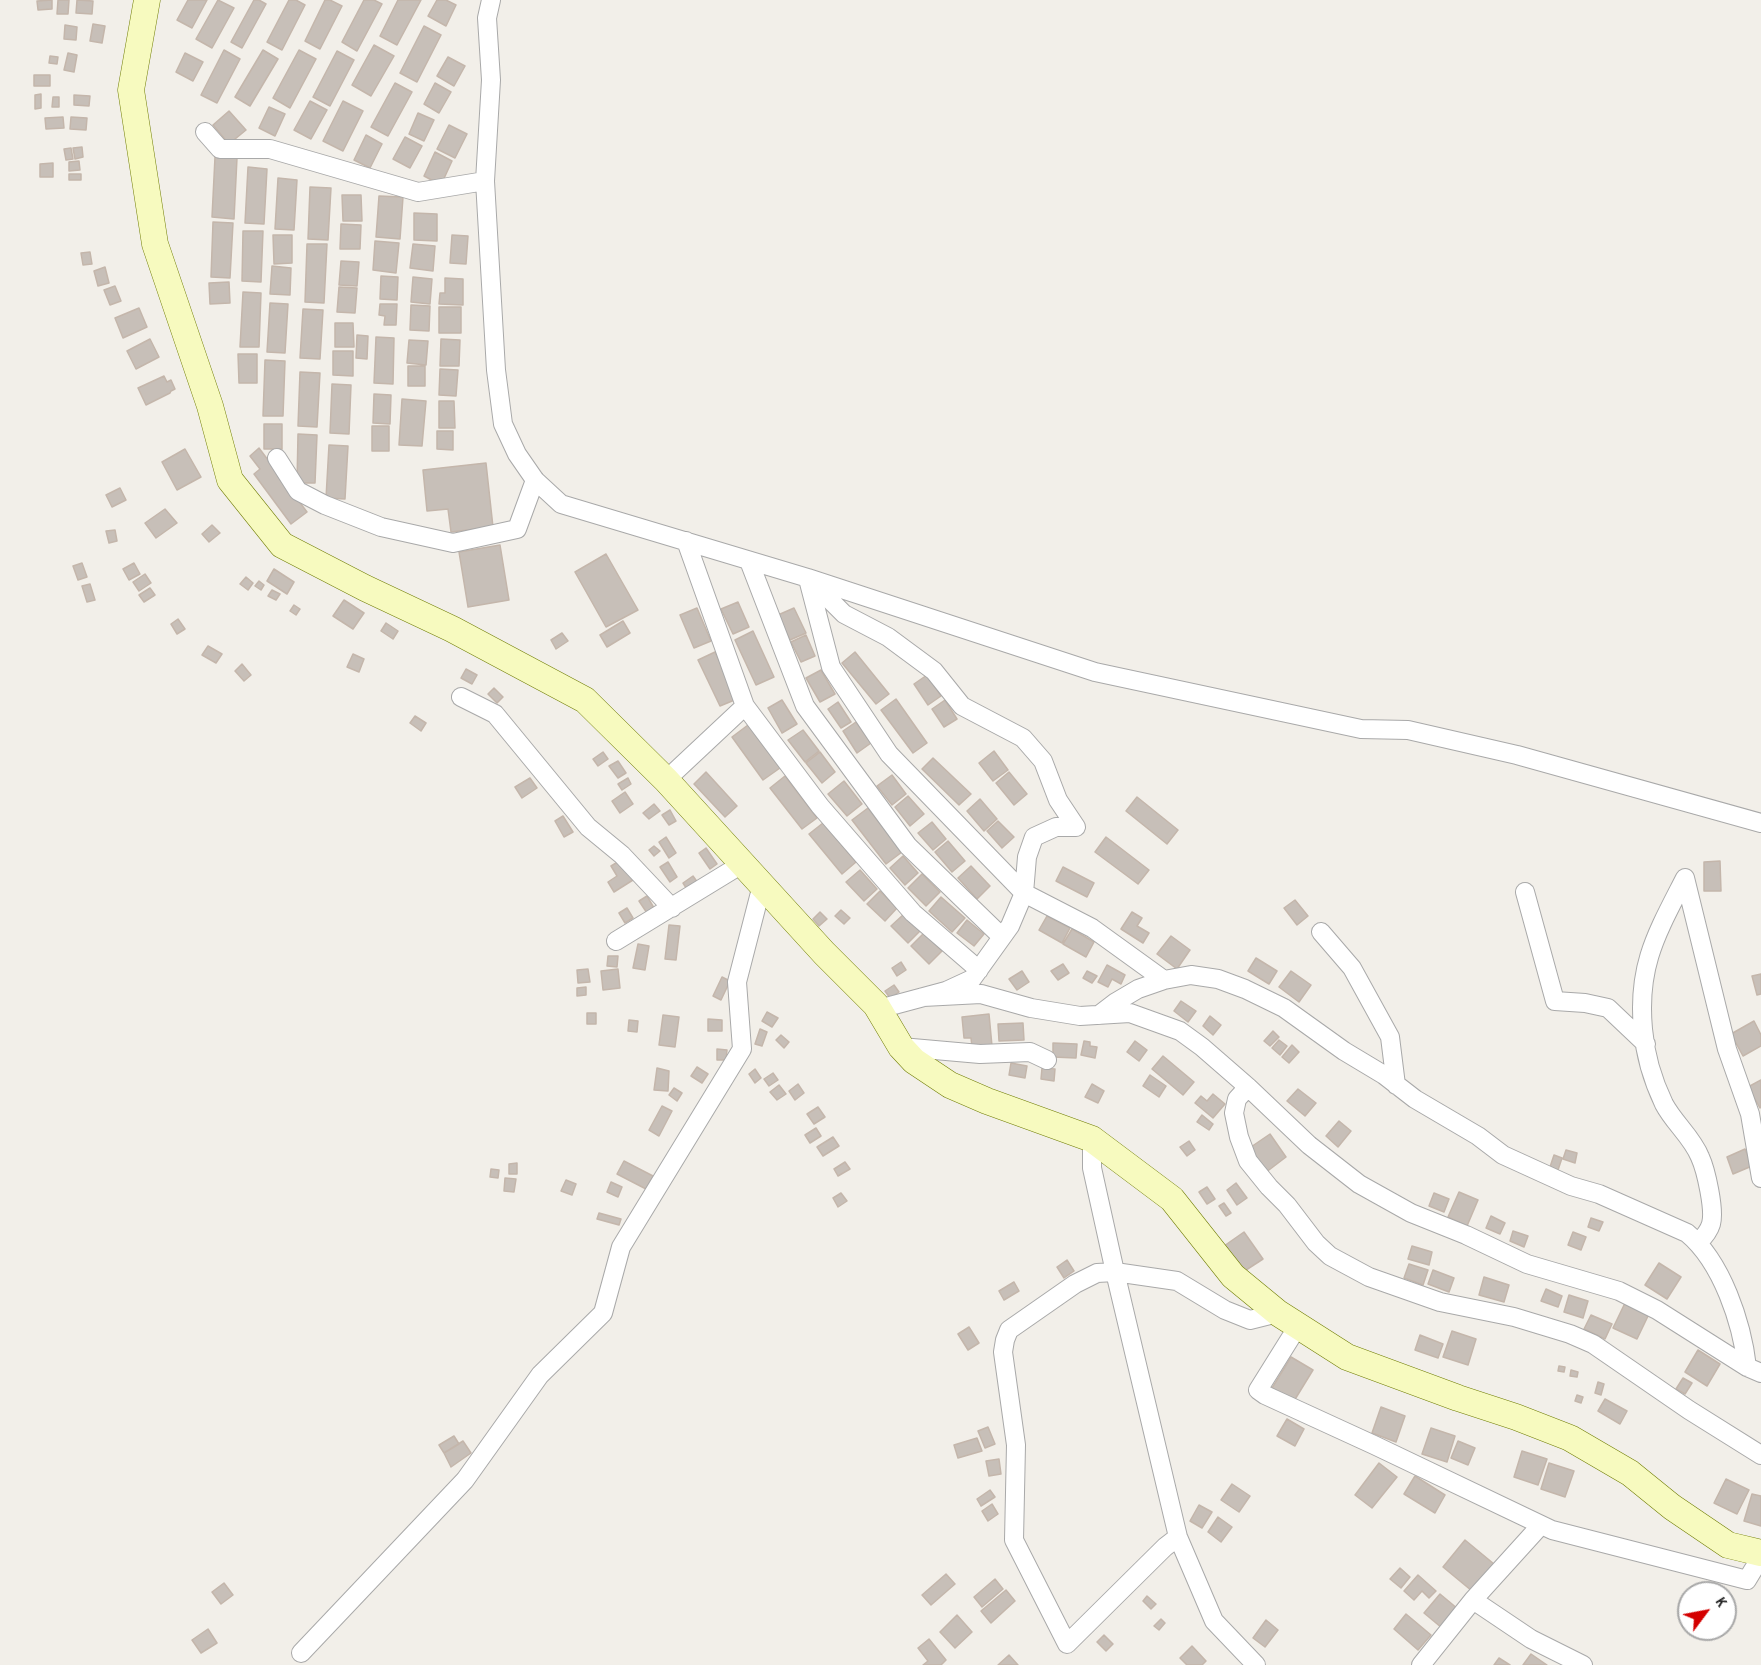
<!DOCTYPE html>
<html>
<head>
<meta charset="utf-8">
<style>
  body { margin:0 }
  #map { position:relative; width:1761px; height:1665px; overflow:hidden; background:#f2efe9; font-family:"Sofia Sans Condensed",sans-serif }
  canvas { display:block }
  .north { position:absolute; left:1677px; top:1581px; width:60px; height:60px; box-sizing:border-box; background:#fff; border:2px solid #a7a7a7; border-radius:50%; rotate:58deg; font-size:16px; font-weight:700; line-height:24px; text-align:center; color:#222 }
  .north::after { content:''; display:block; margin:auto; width:21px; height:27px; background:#d40000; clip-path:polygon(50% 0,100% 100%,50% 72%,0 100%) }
</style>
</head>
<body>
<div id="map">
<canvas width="1761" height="1665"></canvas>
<div class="north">K</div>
</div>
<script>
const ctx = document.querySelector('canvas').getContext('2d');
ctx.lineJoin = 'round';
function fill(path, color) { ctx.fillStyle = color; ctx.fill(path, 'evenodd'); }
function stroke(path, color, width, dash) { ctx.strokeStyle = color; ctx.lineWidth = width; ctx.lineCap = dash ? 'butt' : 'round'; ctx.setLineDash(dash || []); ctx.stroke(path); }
const building = new Path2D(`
  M52,0v9l-14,1 -1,-9z
  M58,0h11l-1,14h-11z
  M77,0l16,1 -1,13 -16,-1z
  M188,0h19l-15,28 -15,-8z
  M218,0l16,8 -22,40 -16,-9z
  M254,0h5l7,4 -24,44 -11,-6z
  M289,0h7l9,5 -23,45 -15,-8z
  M325,0h5l12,6 -22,43 -15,-8z
  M364,0h10l8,4 -25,47 -15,-9z
  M398,0h23l-24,45 -17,-9z
  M437,0h9l10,5 -10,21 -18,-10z
  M93,24l12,2 -3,17 -12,-2z
  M65,25l12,2 -1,13 -12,-1z
  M424,26l17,9 -24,47 -17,-9z
  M374,45l20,11 -23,40 -19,-11z
  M224,50l16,9 -23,44 -16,-8z
  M263,50l15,9 -28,47 -15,-9z
  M299,50l17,9 -26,49 -17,-10z
  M337,51l17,9 -24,46 -17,-9z
  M68,53l9,2 -3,17 -10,-2z
  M185,53l18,9 -10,19 -17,-9z
  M50,56l8,1 -1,7 -8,-1z
  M448,57l17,9 -11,20 -17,-10z
  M34,75h16v11h-16z
  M395,83l17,9 -24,44 -17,-9z
  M435,83l16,9 -12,21 -15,-9z
  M41,94v14l-6,1v-14z
  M74,95l16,1 -1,10 -15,-1z
  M53,97h6v10h-7z
  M310,101l17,9 -16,29 -17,-9z
  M343,101l20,10 -20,40 -20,-10z
  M269,107l16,7 -10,22 -16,-8z
  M229,111l17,19 -17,14 -16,-19z
  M418,113l16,7 -10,21 -15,-7z
  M63,117l1,11 -18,1 -1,-11z
  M71,117l16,1 -1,12 -16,-1z
  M449,125l18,9 -12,24 -18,-9z
  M366,135l16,9 -12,24 -16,-8z
  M405,137l17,9 -12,22 -17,-9z
  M82,147l1,10 -8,2 -2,-11z
  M71,148l2,11 -7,1 -2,-11z
  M435,152l17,9 -11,24 -17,-9z
  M215,157l22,1 -3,61 -22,-2z
  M79,161l1,9 -11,1v-9z
  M53,163v14h-13v-13z
  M248,167l19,2 -3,55 -19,-1z
  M69,174h12v6h-12z
  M278,178l19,2 -3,50 -19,-1z
  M310,187l21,1 -3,52 -20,-1z
  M342,195h19l1,26h-19z
  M379,196l24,1 -3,42 -24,-2z
  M414,213l23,1v27l-23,-1z
  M213,222l20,1 -3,55 -19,-1z
  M341,224l20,1 -1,24h-20z
  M243,231h20l-2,51 -19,-1z
  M273,235h19v28l-18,1z
  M452,235l16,1 -2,28 -16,-1z
  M375,241l24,2 -3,30 -23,-3z
  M307,244h20l-3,59 -19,-1z
  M413,244l22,2 -2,25 -23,-3z
  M90,252l2,12 -9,1 -2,-12z
  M341,261l18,1 -2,24 -18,-1z
  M272,266l19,2 -1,27 -20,-1z
  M105,267l4,16 -11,3 -4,-15z
  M381,276l17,1 -1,23 -17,-1z
  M413,277l19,2 -2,25 -19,-2z
  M445,278l18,1v26l-24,-1 1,-11h5z
  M229,282l1,21 -20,1 -1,-21z
  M115,286l6,15 -11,4 -6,-15z
  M339,287l18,1 -2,25 -18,-1z
  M243,292l18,1 -2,54h-19z
  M270,303l18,1 -3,49 -18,-1z
  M380,304h17l-1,21h-12l1,-9 -6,-1z
  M411,305l19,1 -1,25 -19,-1z
  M439,307h22v26h-22z
  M139,308l8,19 -24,11 -8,-20z
  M303,309l20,1 -3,49 -20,-1z
  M335,323h18l1,24h-19z
  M357,335l11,1 -1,23 -11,-1z
  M376,337l18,1 -1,46 -19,-1z
  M150,339l9,18 -23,12 -9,-18z
  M441,339l19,1 -1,26h-19z
  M409,340l19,1 -2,24 -19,-2z
  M333,351h20v25l-20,-1z
  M238,354h19v29h-18z
  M265,360l20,1 -2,55h-20z
  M408,366h17v20h-17z
  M440,369l18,1 -2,26 -17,-1z
  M300,372l20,1 -3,54 -19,-1z
  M164,376l3,6 4,-2 4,9 -4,2 -1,2 -24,12 -8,-17z
  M332,384l19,1 -2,49 -19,-1z
  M374,394l17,1 -1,29 -17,-1z
  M402,399l24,2 -4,45 -23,-1z
  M439,401h15l1,27h-16z
  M264,424h18v25h-18z
  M372,426h17v25h-17z
  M437,431h16v19l-16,-1z
  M298,434l19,1 -2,48h-18z
  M329,445l19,1 -3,53 -19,-1z
  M259,448l48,64 -16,12 -37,-50 6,-5 -10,-13z
  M185,449l16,28 -24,13 -15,-28z
  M486,463l7,64 -42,5 -3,-23 -21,2 -4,-41z
  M120,488l6,12 -14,7 -6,-12z
  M165,509l12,14 -21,15 -11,-15z
  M212,525l8,8 -11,9 -7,-8z
  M115,530l2,11 -8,2 -3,-12z
  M500,545l9,55 -41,7 -9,-55z
  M606,554l32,56 -32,17 -31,-55z
  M82,563l5,14 -9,3 -5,-14z
  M134,563l6,11 -11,6 -6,-11z
  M274,569l20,13 -7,12 -20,-13z
  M145,574l6,9 -12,8 -6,-9z
  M246,577l7,6 -5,7 -8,-6z
  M259,581l5,4 -3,5 -6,-4z
  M90,584l5,16 -8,2 -5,-16z
  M150,588l5,7 -11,7 -5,-7z
  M272,590l8,4 -4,6 -8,-4z
  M344,600l20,13 -11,16 -20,-13z
  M738,602l11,25 -16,7 -12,-25z
  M294,605l6,4 -4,6 -6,-4z
  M697,608l14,33 -17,7 -14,-33z
  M794,608l12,25 -16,7 -12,-25z
  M178,619l7,10 -8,5 -6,-10z
  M623,621l7,12 -23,14 -7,-12z
  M386,623l12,8 -5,8 -12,-8z
  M753,631l21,46 -18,8 -21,-45z
  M562,633l6,8 -12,8 -5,-9z
  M806,635l9,21 -14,6 -10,-20z
  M208,646l14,8 -6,9 -14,-8z
  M715,652l22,47 -17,7 -22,-46z
  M855,652l34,42 -13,10 -34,-41z
  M353,654l11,5 -5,13 -12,-5z
  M242,664l9,11 -7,6 -9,-10z
  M466,669l11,6 -5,9 -11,-6z
  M821,670l14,24 -15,8 -14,-24z
  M927,675l14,21 -13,9 -14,-21z
  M494,688l9,9 -6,6 -9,-9z
  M896,699l31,44 -14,10 -32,-43z
  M782,700l15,24 -15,9 -14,-25z
  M945,700l12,19 -13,8 -12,-18z
  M838,702l13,20 -10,6 -13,-19z
  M415,716l11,7 -5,8 -11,-8z
  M856,722l15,21 -14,10 -14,-22z
  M748,725l32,43 -17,12 -31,-43z
  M803,730l16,21 -14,11 -17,-22z
  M994,751l14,19 -15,11 -14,-18z
  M603,752l5,7 -10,7 -5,-7z
  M820,752l15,20 -13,11 -16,-20z
  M933,758l38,36 -12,11 -37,-36z
  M618,761l8,12 -8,5 -9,-12z
  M706,772l31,34 -12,11 -31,-33z
  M1009,772l18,22 -13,11 -18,-22z
  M892,775l14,19 -14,11 -15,-19z
  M785,776l32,42 -15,11 -32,-41z
  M530,778l7,10 -15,10 -7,-11z
  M628,778l3,6 -9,6 -4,-6z
  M844,781l18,23 -15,12 -19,-22z
  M625,792l8,12 -13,9 -8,-12z
  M908,796l16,18 -14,12 -15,-19z
  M1137,797l41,33 -11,14 -41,-33z
  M980,799l17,20 -13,12 -17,-20z
  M654,804l6,7 -11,8 -6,-6z
  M868,808l34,44 -16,12 -34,-44z
  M670,810l6,11 -7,4 -7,-10z
  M563,816l10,16 -9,5 -9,-16z
  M998,821l16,16 -12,11 -15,-17z
  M932,822l14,17 -13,11 -15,-17z
  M823,823l33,39 -14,12 -33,-40z
  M666,837l10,16 -7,5 -10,-16z
  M1106,837l43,33 -11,14 -43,-32z
  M948,841l17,20 -13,11 -17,-20z
  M654,846l6,5 -6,5 -5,-6z
  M706,848l11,16 -7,5 -11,-16z
  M903,856l15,17 -13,12 -15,-17z
  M621,860l12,20 -19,12 -6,-10 9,-6 -6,-10z
  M1720,861l1,30h-17v-29z
  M668,862l9,15 -7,5 -10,-15z
  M971,866l19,20 -13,13 -19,-21z
  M1063,867l31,16 -7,14 -31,-16z
  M860,870l17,19 -13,12 -18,-19z
  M922,874l18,18 -14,14 -18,-18z
  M693,876l5,7 -10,8 -5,-8z
  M880,891l17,17 -12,13 -18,-17z
  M647,896l7,12 -7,5 -8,-12z
  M941,897l24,21 -13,14 -23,-21z
  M1295,900l13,16 -11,9 -13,-17z
  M627,908l6,10 -8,5 -6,-10z
  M841,910l9,8 -6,6 -9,-8z
  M820,912l7,7 -8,7 -6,-7z
  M1132,912l10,6 -5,8 12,7 -6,10 -22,-14z
  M904,914l16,17 -12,12 -17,-17z
  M1047,916l23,12 -8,15 -23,-13z
  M967,920l17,14 -10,12 -17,-13z
  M669,925l11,1 -4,34 -11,-1z
  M1072,929l22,13 -8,15 -23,-13z
  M924,933l18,18 -13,13 -18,-18z
  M1171,936l19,14 -13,19 -20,-15z
  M638,944l11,2 -4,24 -12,-2z
  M608,956h10l-1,11 -10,-1z
  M1256,958l21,13 -8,13 -21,-13z
  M901,962l5,8 -9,6 -5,-8z
  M1063,964l6,9 -11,7 -7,-9z
  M1107,965l18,10 -4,9 -9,-5 -4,8 -10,-5z
  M588,969l2,13 -12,1 -1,-13z
  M618,969l2,19 -17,2 -2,-19z
  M1022,971l7,11 -12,8 -8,-11z
  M1087,971l10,5 -5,7 -9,-5z
  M1291,971l20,14 -12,17 -20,-15z
  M1761,974v20l-4,1 -5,-19z
  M722,977l8,4 -9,19 -8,-4z
  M894,985l5,7 -9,6 -5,-7z
  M586,987v8l-9,1v-8z
  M1181,1001l15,10 -8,11 -14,-11z
  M767,1012l11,6 -6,9 -10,-6z
  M587,1013h9v11h-9z
  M989,1014l3,32 -20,1 -1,-9h-7l-2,-21z
  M663,1015l16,2 -4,30 -16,-2z
  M1210,1016l11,9 -8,10 -10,-9z
  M708,1019l14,1v11h-14z
  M629,1020l9,1 -1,11 -9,-1z
  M1754,1021l7,14v11l-18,10 -12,-22z
  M1023,1023l1,17 -25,1 -1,-17z
  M760,1029l7,3 -5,14 -7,-2z
  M1273,1031l6,6 -9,9 -6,-5z
  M781,1035l8,7 -5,6 -8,-8z
  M1279,1040l8,6 -7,9 -8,-7z
  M1084,1041l6,1v4l7,1 -2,11 -14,-3z
  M1135,1041l12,9 -8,11 -12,-9z
  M1053,1043l24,1 -1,14 -23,-1z
  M1292,1045l7,7 -10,11 -7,-6z
  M717,1049l10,1 -1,10h-9z
  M1163,1056l31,26 -11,13 -31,-26z
  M1011,1063l16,3 -2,12 -16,-3z
  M697,1067l11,7 -6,9 -11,-7z
  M657,1068l12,3 -1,20 -14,-1z
  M1042,1068l13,1 -1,12 -13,-2z
  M755,1069l6,9 -6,5 -6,-9z
  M773,1073l5,7 -9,6 -5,-7z
  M1150,1075l16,11 -7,11 -16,-11z
  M1761,1080v27l-1,1 -12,-21z
  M798,1084l6,9 -9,7 -6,-9z
  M1092,1084l12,7 -6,12 -13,-6z
  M779,1085l7,9 -9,6 -7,-8z
  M674,1088l8,5 -5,8 -8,-6z
  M1298,1089l18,14 -11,13 -18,-15z
  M1213,1094l12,10 -12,14 -18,-15 6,-7 6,5z
  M662,1106l10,5 -13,25 -10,-6z
  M818,1107l7,10 -11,7 -7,-10z
  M1202,1115l11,9 -4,6 -12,-8z
  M1339,1121l12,10 -13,16 -12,-11z
  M816,1128l5,8 -11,7 -5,-8z
  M1270,1134l16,23 -21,16 -17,-24z
  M833,1137l6,9 -16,10 -6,-9z
  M1189,1141l6,9 -8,6 -7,-9z
  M1745,1149l7,17 -19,8 -6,-17z
  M1566,1150l11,3 -2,10 -12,-4z
  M1554,1155l8,3 -4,12 -8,-3z
  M624,1161l29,15 -7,13 -29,-15z
  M845,1162l5,7 -12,7 -4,-7z
  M517,1163v11h-8v-10z
  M491,1169l8,1 -1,8 -8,-1z
  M505,1178l11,1 -2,13 -10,-1z
  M566,1180l10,4 -4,11 -11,-4z
  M611,1182l11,5 -4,10 -11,-5z
  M1236,1183l11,15 -10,7 -10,-15z
  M1207,1187l8,12 -8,5 -8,-12z
  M1459,1192l19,8 -11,26 -19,-9z
  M841,1193l6,8 -9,6 -5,-9z
  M1434,1193l15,6 -5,13 -15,-6z
  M1224,1203l7,10 -5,3 -7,-10z
  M599,1213l22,6 -2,6 -22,-6z
  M1491,1216l14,7 -5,11 -14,-6z
  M1591,1218l12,4 -4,9 -11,-4z
  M1513,1231l15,5 -4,11 -14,-6z
  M1244,1232l19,27 -20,13 -19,-26z
  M1573,1232l13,5 -5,13 -13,-5z
  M1412,1246l20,6 -3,13 -21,-6z
  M1067,1260l7,11 -10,7 -7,-11z
  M1659,1263l22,14 -14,22 -22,-14z
  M1409,1264l19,6 -5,15 -19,-7z
  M1433,1270l21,8 -5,14 -21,-8z
  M1484,1277l25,8 -5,17 -25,-7z
  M1014,1282l5,9 -15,9 -5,-9z
  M1546,1289l16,7 -4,11 -17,-6z
  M1569,1295l19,6 -5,17 -19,-6z
  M1625,1303l24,11 -12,25 -24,-11z
  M1591,1315l21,9 -7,15 -21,-10z
  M969,1327l10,16 -11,7 -10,-16z
  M1452,1331l24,8 -8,26 -25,-8z
  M1420,1335l23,9 -5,14 -23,-8z
  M1698,1350l22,14 -13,22 -22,-14z
  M1291,1357l22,13 -19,31 -22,-13z
  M1559,1366l6,1 -1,5 -6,-1z
  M1571,1370l7,2 -1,5 -7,-1z
  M1683,1378l9,5 -7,11 -9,-5z
  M1598,1382l6,2 -3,11 -6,-2z
  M1577,1395l6,2 -2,6 -6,-2z
  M1605,1399l22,12 -7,13 -22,-13z
  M1381,1407l24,9 -9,26 -24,-9z
  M1287,1419l17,10 -9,17 -18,-10z
  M988,1427l7,17 -10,4 -7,-17z
  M1431,1428l24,8 -8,26 -25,-8z
  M454,1436l5,8 -15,9 -5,-8z
  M977,1438l5,13 -24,7 -4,-13z
  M463,1441l8,12 -20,14 -7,-14z
  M1458,1441l17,7 -7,17 -17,-7z
  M1522,1451l25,8 -9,26 -24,-8z
  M999,1459l2,15 -12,2 -3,-15z
  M1379,1463l18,14 -25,31 -17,-13z
  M1549,1463l25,8 -9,26 -24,-8z
  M1415,1476l30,19 -10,18 -31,-19z
  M1726,1479l23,11 -12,24 -23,-11z
  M1232,1484l18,12 -11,16 -18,-12z
  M990,1490l5,7 -14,9 -4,-7z
  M1752,1494l9,2v30l-17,-5z
  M992,1504l6,10 -10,7 -6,-10z
  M1199,1505l13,7 -10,16 -12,-7z
  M1218,1517l14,10 -11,15 -13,-10z
  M1465,1540l29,24 -22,27 -29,-24z
  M1400,1568l10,9 -9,11 -11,-9z
  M946,1574l9,10 -24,21 -9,-10z
  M1418,1575l18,16 -7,7 -7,-7 -8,9 -10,-9z
  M995,1579l8,10 -21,18 -8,-10z
  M224,1583l9,12 -12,9 -9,-12z
  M1006,1590l9,11 -24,22 -10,-12z
  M1440,1594l18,15 -16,19 -18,-15z
  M1147,1596l9,8 -5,5 -8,-8z
  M1406,1614l25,21 -13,15 -24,-21z
  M957,1615l15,17 -17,16 -15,-16z
  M1161,1619l4,4 -6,7 -5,-4z
  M1266,1620l12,10 -13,17 -12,-9z
  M208,1629l9,14 -16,10 -9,-13z
  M1104,1635l9,9 -7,7 -9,-9z
  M929,1639l17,21 -5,5h-18l5,-4 -10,-13z
  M1192,1646l14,15 -4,4h-15l-7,-7z
  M1531,1654l16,11h-24z
  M1009,1655l9,10h-20z
  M1499,1658l11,7h-16z`);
fill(building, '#c7bfb8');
stroke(building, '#c4b6ab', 1.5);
const street = new Path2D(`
  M491,0l-4,18 4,62 -6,101 11,189 7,54 14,30 18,26 26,24 247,74 287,94 266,57 47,1 109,25 244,68
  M205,132l15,17h50l148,43 67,-11
  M277,458l21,33 27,14 56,22 72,16 64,-14 18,-49
  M686,541l59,165 75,100 93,107 66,57
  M749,561l56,145 103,140 94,91
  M808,579l23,88 58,87 135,139 68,35 72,52
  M811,581l33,33 44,23 46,34 28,35 61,32 20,23 15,39 18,27h-20l-22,10 -7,20 -3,36 -14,33 -38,53 -26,12 -67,18
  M461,697l34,17 93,113 34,28 50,53
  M666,780l79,-74
  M1525,892l30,109 30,2 23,5 38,36
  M1321,932l31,36 38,69 6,48
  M616,941l126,-77
  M923,997l58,-3 50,14 49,8 50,-3 50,18 22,16 46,40 61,58 50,39 52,29 55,22 61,29 92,27 38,19 90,57 14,6
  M1099,1015l17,-13 22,-13 26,-9 27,-5 27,4 27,10 39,19 60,43 40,24 31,24 63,37 25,19 68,31 28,8 88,39c35,29 55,90 60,134
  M901,1047l79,7 50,-2 17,8
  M1248,1087l-11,12 -3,14 5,24 9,24 21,26 18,18 29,38 14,13 39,21 71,25 74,15 56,17 23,10 96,66 72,45
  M1092,1139v29l23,104 63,265 36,84 42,44
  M1698,1243c6,-6 11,-12 13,-19 4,-14 -5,-54 -11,-67 -8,-20 -26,-34 -36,-53 -11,-23 -19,-50 -21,-75 -6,-64 14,-96 42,-151l42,171 23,65 11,64
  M1298,1326l-40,64 7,5 109,50 178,85 195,50 14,-23
  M1178,1537l-13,10 -98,97 -53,-104 2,-95 -13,-93 2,-12 4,-10 66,-46 22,-11 18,-1 62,9 48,29 25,10 28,-7
  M1473,1600l58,39 52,26
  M301,1653l164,-173 75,-105 63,-62 18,-66 121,-198 -5,-67 25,-97
  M1421,1665l52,-65 68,-75`);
const secondary = new Path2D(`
  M147,0l-16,90 24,154 55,162 20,74 52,65 83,43 87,41 133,71 81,80 158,173 52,52 25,42 13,14 36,24 37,16 105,38 80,60 61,77 45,37 69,44 111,41 58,19 54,21 60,35 42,34 56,38 33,8`);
stroke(street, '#a9a9a9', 20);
stroke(secondary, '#707d05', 27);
stroke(street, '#fff', 18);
stroke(secondary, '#f7fabf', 26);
</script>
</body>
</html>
